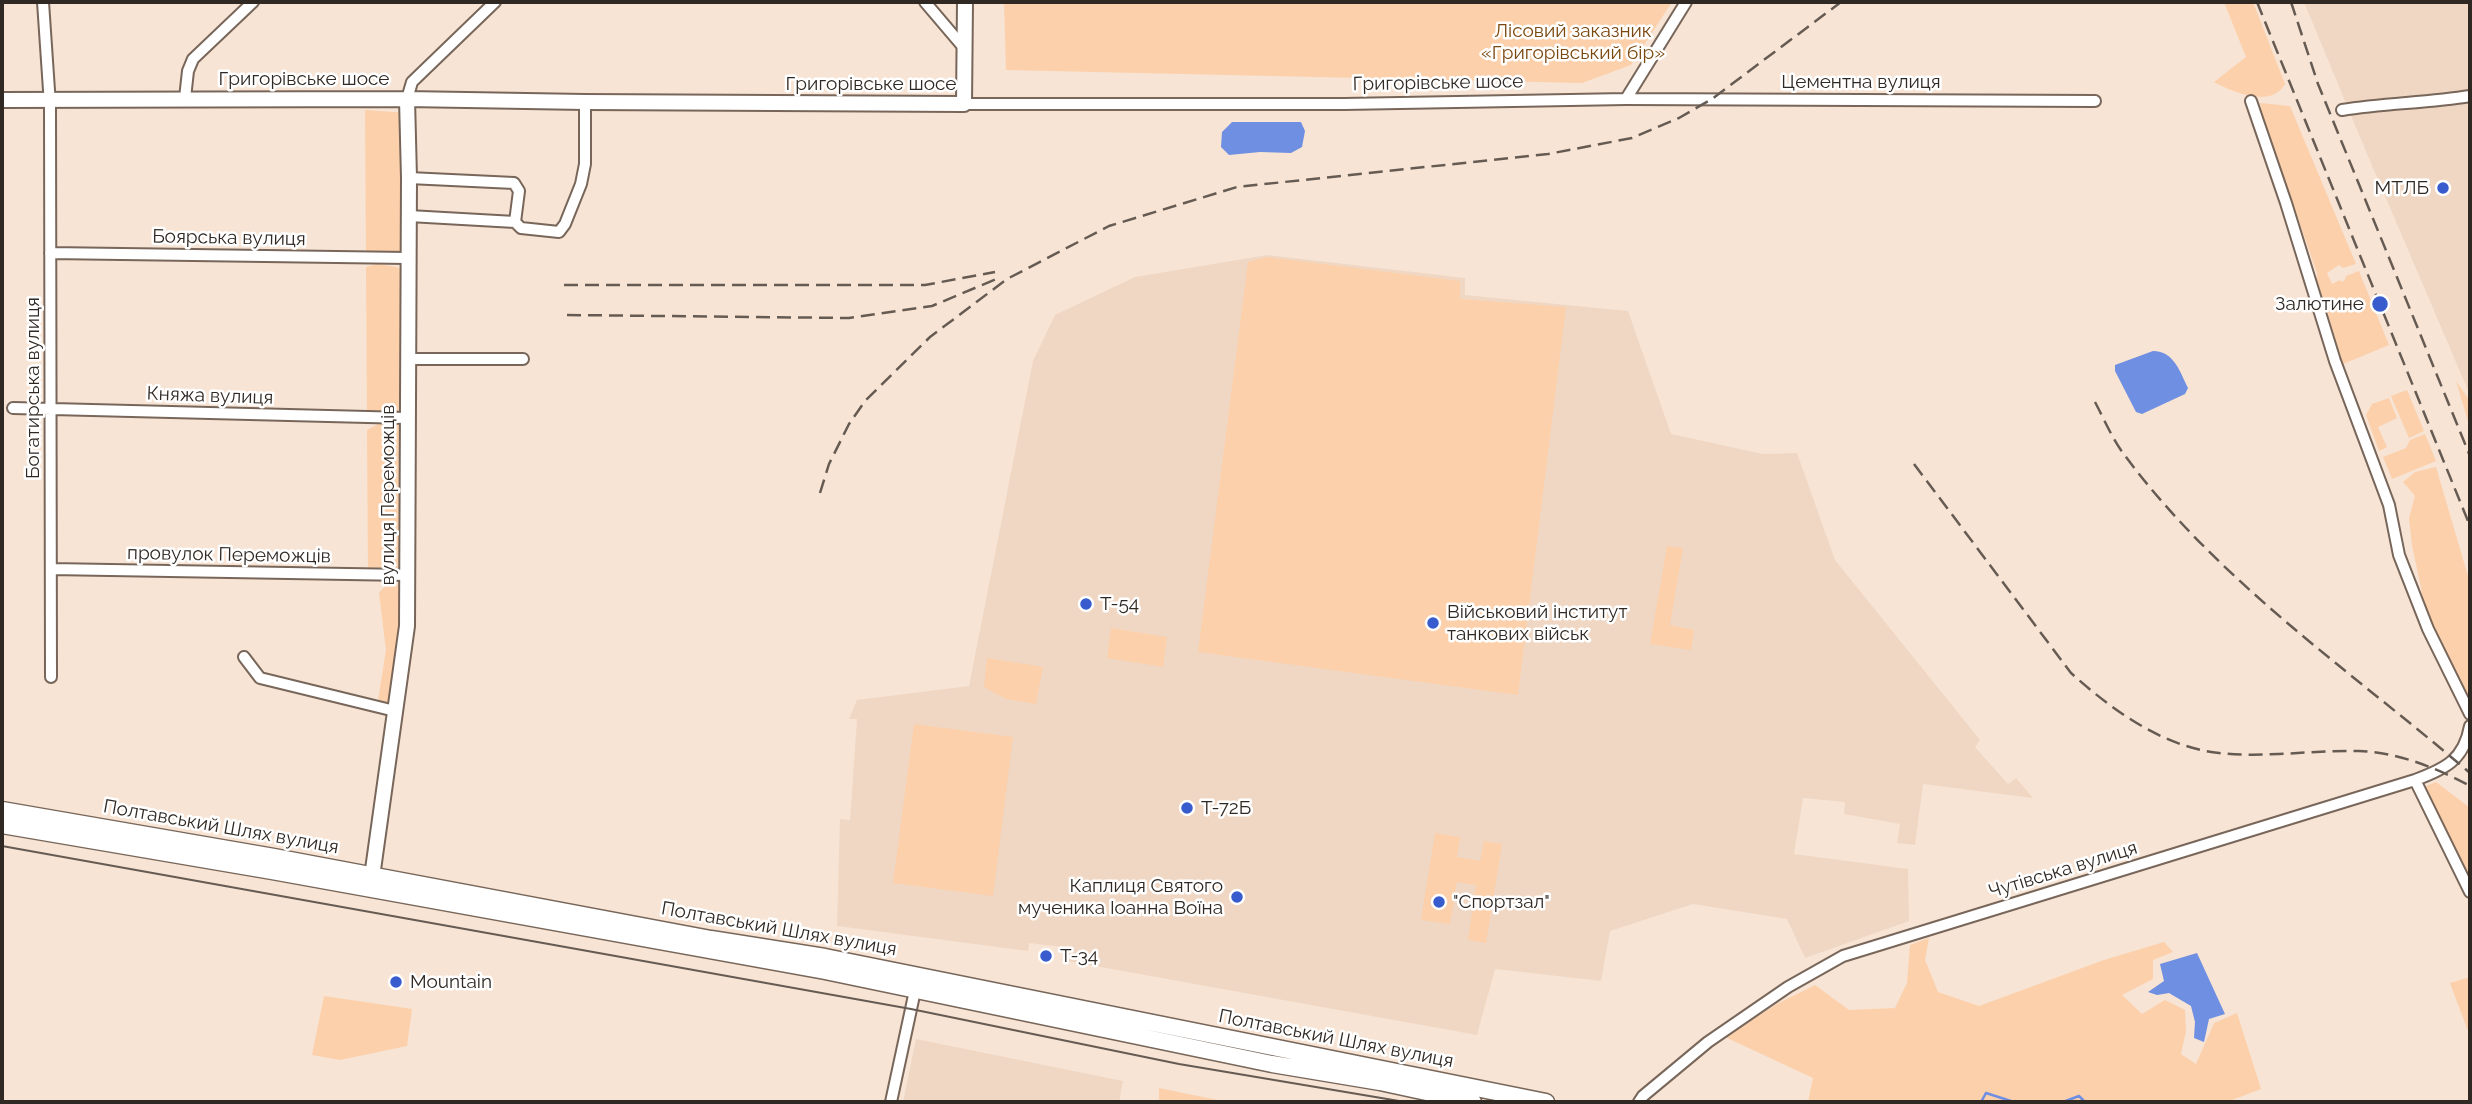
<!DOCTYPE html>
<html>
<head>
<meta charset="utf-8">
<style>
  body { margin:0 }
  #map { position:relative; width:2472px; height:1104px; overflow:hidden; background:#f7e4d4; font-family:Raleway,sans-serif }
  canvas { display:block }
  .frame { position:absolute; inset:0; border:4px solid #302923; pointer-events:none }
</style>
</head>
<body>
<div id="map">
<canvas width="2472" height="1104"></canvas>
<div class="frame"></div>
</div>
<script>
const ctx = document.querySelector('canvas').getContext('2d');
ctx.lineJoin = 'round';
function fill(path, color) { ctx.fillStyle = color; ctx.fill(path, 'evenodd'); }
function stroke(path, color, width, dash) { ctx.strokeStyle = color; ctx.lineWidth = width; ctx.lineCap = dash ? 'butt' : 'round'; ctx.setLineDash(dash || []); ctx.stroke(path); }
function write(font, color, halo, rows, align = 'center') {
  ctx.font = font + ' Raleway,sans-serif'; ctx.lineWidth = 5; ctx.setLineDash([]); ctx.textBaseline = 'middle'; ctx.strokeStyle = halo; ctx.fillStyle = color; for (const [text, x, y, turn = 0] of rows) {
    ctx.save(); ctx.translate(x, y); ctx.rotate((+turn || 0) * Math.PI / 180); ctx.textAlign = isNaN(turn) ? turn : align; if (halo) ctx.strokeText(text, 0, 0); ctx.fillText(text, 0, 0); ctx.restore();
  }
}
fill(new Path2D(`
  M2304,2h166v393l-108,-253z
  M1267,255l198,23v17l163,16 43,123 92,20 34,-1 38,107 145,180 -5,7 33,37 8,-6 17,20 -110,-14 -8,61 -18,-2 3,-19 -56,-10 1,-12 -42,-4 -9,56 114,15 1,52 -104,37 -18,-39 -94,-15 -83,27 -9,50 -106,-12 -18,66 -415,-75 1,-13 -34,-4 -1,8 -191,-25 3,-107 10,1 7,-101h-8l8,-19 112,-14 64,-325 22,-46 80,-38z
  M916,1039l207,42 -4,21h-216z`), '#f0d7c3');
fill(new Path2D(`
  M1004,2h668l-41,63 -49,18 -576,-13z
  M2224,2h29l32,82c-14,25 -52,8 -71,-2l32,-25z
  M2260,103l30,3 66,158 -13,4 -4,-3 -12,8 5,11 8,-4 2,2 3,-2 1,-4 13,-5 30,74 -46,19 -26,-84v-7l-55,-158z
  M365,110l43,3v145l-42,-1z
  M1267,257l193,24v18l106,8 -48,388 -320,-43 50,-390z
  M377,264l20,3 11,7 -1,144 -40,-1 -1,-150z
  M2456,381l14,20v27z
  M2407,390l17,41 -15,7 -18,-42z
  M2389,398l8,20 -19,9 9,20 -8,4 -13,-36 6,-11z
  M380,423h17l10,4v136l-11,11h-28l-1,-144z
  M2425,434l11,27 -44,18 -9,-22 23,-9 4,-8z
  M2436,467l34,116v115l-37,-63 -6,-18 -15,-72 -3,-27 6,-22 -12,-14 12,-10z
  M1667,546l16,2 -13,77 24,5 -3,20 -41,-6z
  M394,581l13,9 -12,121 -18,-4 9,-57 -7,-57 7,-8z
  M1111,628l56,9 -4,30 -56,-9z
  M987,658l56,9 -7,37 -30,-5 -22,-12z
  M914,724l99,13 -20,159 -100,-13z
  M2436,782l34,26v85l-54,-103z
  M1435,833l25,4 -3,20 23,4 4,-20 18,3 -16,99 -18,-3 8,-55 -19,-3 -7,42 -29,-4z
  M1929,938l-4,22 13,32 41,14 125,-46 60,-18 9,10 -20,8v19l-31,16 20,19 23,-14 20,10 1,21 -5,23 15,10 18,-41 23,-10 24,76 -34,13h-419l5,-24 -88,-41 52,-33 38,-19 34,25 46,-2 12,-25 3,-38z
  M2470,977v53l-2,1 -18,-48z
  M324,996l88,13 -5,37 -67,14 -28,-5z
  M1159,1088l68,14h-68z`), '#fcd0ab');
fill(new Path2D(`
  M1232,122h69l4,9 -3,16 -11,6 -31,-1 -31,3 -8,-8 1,-15z
  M2153,351c21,0 27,21 35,37l-3,6 -43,20 -6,-2 -21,-41v-6z
  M2197,953l28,61 -16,5 -5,23 -10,-4 1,-16 -4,-16 -22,-13 -12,2 -9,-3 16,-11 -4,-17z`), '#6e8fe2');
stroke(new Path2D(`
  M1981,1102l5,-9 28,9
  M2063,1102l16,-6 6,6`), '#6e8fe2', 2.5);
const street = new Path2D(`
  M43,2l7,103 1,572
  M925,2l40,47
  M185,98l3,-27 5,-12 60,-57
  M407,99l5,-17 83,-80
  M1626,99l60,-97
  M2251,101l35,102 49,158 54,144 10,50 29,74 42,85
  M964,104h380l282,-5 469,2
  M2342,110c43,-7 86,-7 128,-14
  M409,178l105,5 5,8 -4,31
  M409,216l106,6 6,6 38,4 6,-8 16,-40 4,-20v-62
  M50,253l358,5
  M408,359h115
  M13,408l394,10
  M51,569l356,6
  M244,657l16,21 135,33
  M2415,780l55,112
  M891,1102l25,-116
  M1639,1102l4,-6 65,-54 80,-55 55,-31 572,-176c30,-11 49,-20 55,-54`);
const secondary = new Path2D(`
  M2,100l405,-1 178,3 379,2 1,-102
  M371,884l36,-258 2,-448 -2,-79`);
const primary = new Path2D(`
  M2,810l272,47 437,82 114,18 721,145
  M2,825l270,46 553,100 447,93 108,18 93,20`);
stroke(street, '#776659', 14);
stroke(secondary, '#776659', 18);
stroke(primary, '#776659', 19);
stroke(street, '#fff', 10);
stroke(secondary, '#fff', 14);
stroke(primary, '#fff', 16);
stroke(new Path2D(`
  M2,846l909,163 268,55 226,38`), '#665b53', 2);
stroke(new Path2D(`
  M2257,2l213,524
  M2291,2l27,82 152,372
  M564,285h361l70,-13
  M567,315l282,3 83,-12 69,-29
  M2095,402c9,17 17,36 28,51 94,128 228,218 347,320
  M1914,464l157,209c41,37 92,74 148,80 47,5 93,-3 140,-2 38,1 78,17 111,35
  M820,493l9,-29 20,-40 16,-23 65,-64 77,-58 102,-53 128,-39 311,-33 84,-16 47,-20 33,-19 129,-97`), '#665b53', 2.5, [14, 7]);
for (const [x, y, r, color] of [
  [2443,188,7,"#385ccd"],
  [2380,304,9,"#385ccd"],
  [1086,604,7,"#385ccd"],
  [1433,623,7,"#385ccd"],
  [1187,808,7,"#385ccd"],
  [1237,897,7,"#385ccd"],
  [1439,902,7,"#385ccd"],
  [1046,956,7,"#385ccd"],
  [396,982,7,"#385ccd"]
]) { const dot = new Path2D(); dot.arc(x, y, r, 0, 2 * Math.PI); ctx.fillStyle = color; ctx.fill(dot); stroke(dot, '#fff', 2.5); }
write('19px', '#7b4810', '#fff', [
  ["Лісовий заказник",1573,31],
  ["«Григорівський бір»",1573,53]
]);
write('19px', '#302923', '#fff', [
  ["Григорівське шосе",304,79],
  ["Цементна вулиця",1861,82],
  ["Григорівське шосе",1438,83,-1],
  ["Григорівське шосе",871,84],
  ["Боярська вулиця",229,238,1],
  ["Богатирська вулиця",33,388,-90],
  ["Княжа вулиця",210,396,2],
  ["вулиця Переможців",388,495,-90],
  ["провулок Переможців",229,555,1],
  ["Полтавський Шлях вулиця",221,827,10],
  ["Чутівська вулиця",2063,870,-17],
  ["Полтавський Шлях вулиця",779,929,10],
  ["Полтавський Шлях вулиця",1336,1039,11]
]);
write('19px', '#302923', '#fff', [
  ["МТЛБ",2429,188,"right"],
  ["Залютине",2364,304,"right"],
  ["Т-54",1100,604],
  ["Військовий інститут",1447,612],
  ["танкових військ",1447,634],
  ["Т-72Б",1201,808],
  ["Каплиця Святого",1223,886,"right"],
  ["мученика Іоанна Воїна",1223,908,"right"],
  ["\"Спортзал\"",1453,902],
  ["T-34",1060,956],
  ["Mountain",410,982]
], 'left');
</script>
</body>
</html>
